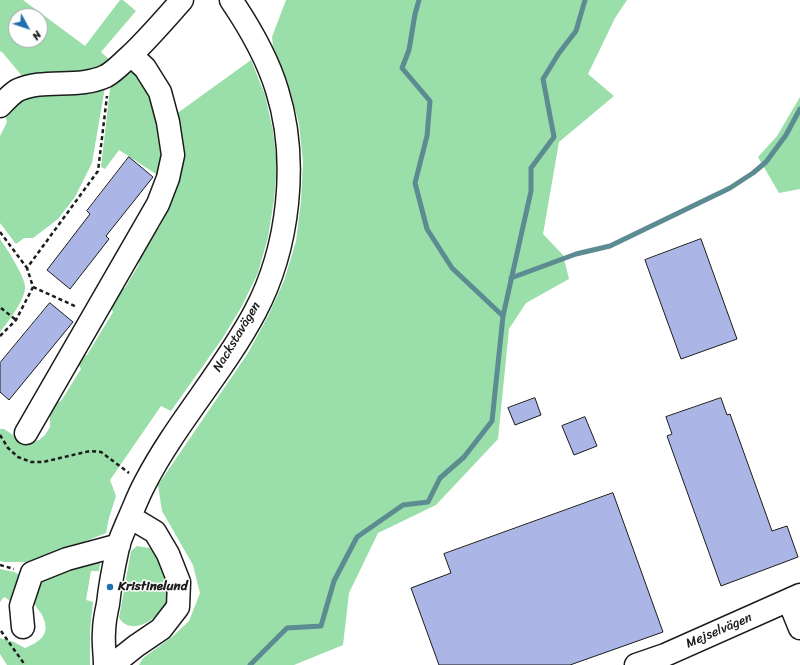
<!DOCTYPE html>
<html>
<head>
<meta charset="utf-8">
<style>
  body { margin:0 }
  #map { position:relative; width:800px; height:665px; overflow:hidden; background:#fff; font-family:Sriracha,sans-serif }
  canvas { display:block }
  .north { position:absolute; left:8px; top:8px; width:40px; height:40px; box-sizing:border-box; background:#fff; border:1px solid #a4a4a4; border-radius:50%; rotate:130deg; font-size:11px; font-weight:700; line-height:16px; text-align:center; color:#1c1c1c }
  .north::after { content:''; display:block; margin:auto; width:14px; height:18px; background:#1f6fb2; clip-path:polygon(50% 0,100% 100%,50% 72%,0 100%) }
</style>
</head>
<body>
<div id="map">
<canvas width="800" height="665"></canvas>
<div class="north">N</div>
</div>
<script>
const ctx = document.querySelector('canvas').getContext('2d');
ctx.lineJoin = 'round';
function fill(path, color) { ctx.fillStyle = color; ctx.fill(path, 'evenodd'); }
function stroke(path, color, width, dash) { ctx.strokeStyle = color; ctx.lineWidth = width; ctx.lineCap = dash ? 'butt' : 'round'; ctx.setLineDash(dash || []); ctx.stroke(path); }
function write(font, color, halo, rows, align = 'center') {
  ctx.font = font + ' Sriracha,sans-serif'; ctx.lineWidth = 3; ctx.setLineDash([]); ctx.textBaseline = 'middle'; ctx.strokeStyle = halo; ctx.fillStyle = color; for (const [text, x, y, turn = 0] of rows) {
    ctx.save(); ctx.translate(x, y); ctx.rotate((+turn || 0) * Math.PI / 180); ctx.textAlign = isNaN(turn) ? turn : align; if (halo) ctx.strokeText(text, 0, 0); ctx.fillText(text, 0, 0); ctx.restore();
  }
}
fill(new Path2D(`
  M0,0h23l62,46 35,-46h3l13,11 -35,41 10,9 -24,13 -65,2 -19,-23 -3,-2zM16,16h24v24h-24z
  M286,0h341l-12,18 -27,56 26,22 -55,46 -16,92 20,21 6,24 -43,24 -17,26 -11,110 -62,66 -58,28 -29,60 -6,52 -49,20h-155l4,-7 29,-21 17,-16 11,-28 -7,-28 -31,-54 -4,-26 90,-132 20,-37 16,-35 12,-40 5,-40 2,-39 -4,-38 -11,-41 -15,-37 -1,-9z
  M251,60l14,35 8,36 4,33 -3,36 -6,37 -10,36 -16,33 -20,33 -51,72 -10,-5 -51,74 6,16 -7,22 -3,15 -72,29h-29l-5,-1v-132h4l21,14 14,-3 6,-5 5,-8v-14l4,-9 7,-3 20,-32 -3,-6 5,-7 4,-1 26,-43 -3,-7 7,-15 8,-2 14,-24 -3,-7 16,-26 7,-3 10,-19 -1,-7 4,-85z
  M127,69l13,7 18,44 8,34 -4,24 -43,-28 -14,19 -4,-2 9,-78 4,-15z
  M105,87l-13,76 -17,34 -17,22 -25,19h-9l-8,6 -16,-21v-87l7,-14 -3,-11 11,-12z
  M800,97v92l-21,4 -21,-36 19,-21z
  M0,239c7,10 24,36 25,47 1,13 -17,36 -25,46z
  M137,546l13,2 12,11 10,31c-2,5 -3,10 -6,14 -9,15 -34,33 -47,14l12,-67z
  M101,559l-2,12h-8l-5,29 7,2 -3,29v34h-83l-7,-11v-16l14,4 11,6c17,-7 26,-15 17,-33 -2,-4 -6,-7 -7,-11 -3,-10 5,-21 10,-29z
  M0,569l14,3 6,3 -6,28 -10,-6 -4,5z`), '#9adea9');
stroke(new Path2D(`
  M511,278l65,-24 34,-8 120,-58 23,-15 13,-11 20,-27 14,-26
  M503,316l28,-125v-23l23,-31 -11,-58 16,-26 17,-22 9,-31
  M250,665l37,-37 34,-2 13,-45 23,-44 46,-32 25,-3 12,-24 24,-21 28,-36 11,-105 -51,-48 -25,-39 -12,-46 12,-47 3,-35 -28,-33 7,-18 6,-36 4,-14`), '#5c8c91', 5);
const building = new Path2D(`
  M129,157l24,20 -47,59 3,3 -39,50 -23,-19 43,-56 -3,-3z
  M701,239l36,100 -56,20 -36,-99z
  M50,303l23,19 -64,78 -9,-8v-29z
  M535,398l6,17 -26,10 -7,-17z
  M721,398l6,17 3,-1 42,117 15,-5 11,31 -77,29 -54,-150 5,-2 -6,-17z
  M585,417l12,29 -23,9 -12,-29z
  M613,493l50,139 -93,33h-131l-28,-77 40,-15 -7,-19z`);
fill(building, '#abb5e6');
stroke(building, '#1c1c1c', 1);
const minor = new Path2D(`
  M0,106c5,-5 12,-13 18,-16 26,-12 61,-1 88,-14 9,-5 16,-13 24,-20 18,-17 35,-37 52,-56
  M26,433l132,-229 10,-26 5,-23 -5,-33 -8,-30 -15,-24 -14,-13
  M789,601l11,27
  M23,627l-2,-21 11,-33 35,-14 52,-14
  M105,665c0,-11 -2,-22 -1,-33 0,-9 2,-19 4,-28 2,-19 6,-39 10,-57 2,-9 6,-16 9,-24 6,-13 11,-27 18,-40 31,-60 78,-111 110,-171 34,-64 44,-152 22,-222 -10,-33 -27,-62 -46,-90
  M112,665l24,-19 25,-17 17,-22 1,-25 -11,-28 -13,-22 -25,-15
  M636,665l29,-10 135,-60`);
stroke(minor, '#1c1c1c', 25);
stroke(new Path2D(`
  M0,232l27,36
  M33,287l44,20
  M1,308l15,12
  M0,336l16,-16 17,-33 -6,-19 71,-97 9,-75
  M0,435l8,13 10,9 13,5h12l47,-11 11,1 28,21
  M0,565l14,4
  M1,631l24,34`), '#1c1c1c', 2.5, [4, 3]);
stroke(minor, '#fff', 22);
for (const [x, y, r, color] of [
  [110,587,4,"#1f6fb2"]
]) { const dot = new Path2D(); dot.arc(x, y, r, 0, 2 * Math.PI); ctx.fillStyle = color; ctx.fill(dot); stroke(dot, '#fff', 1.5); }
write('13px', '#1c1c1c', '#fff', [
  ["Nackstavägen",237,337,-59],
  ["Mejselvägen",719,631,-23]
]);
write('bold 13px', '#1c1c1c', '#fff', [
  ["Kristinelund",118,587]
], 'left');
</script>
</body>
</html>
